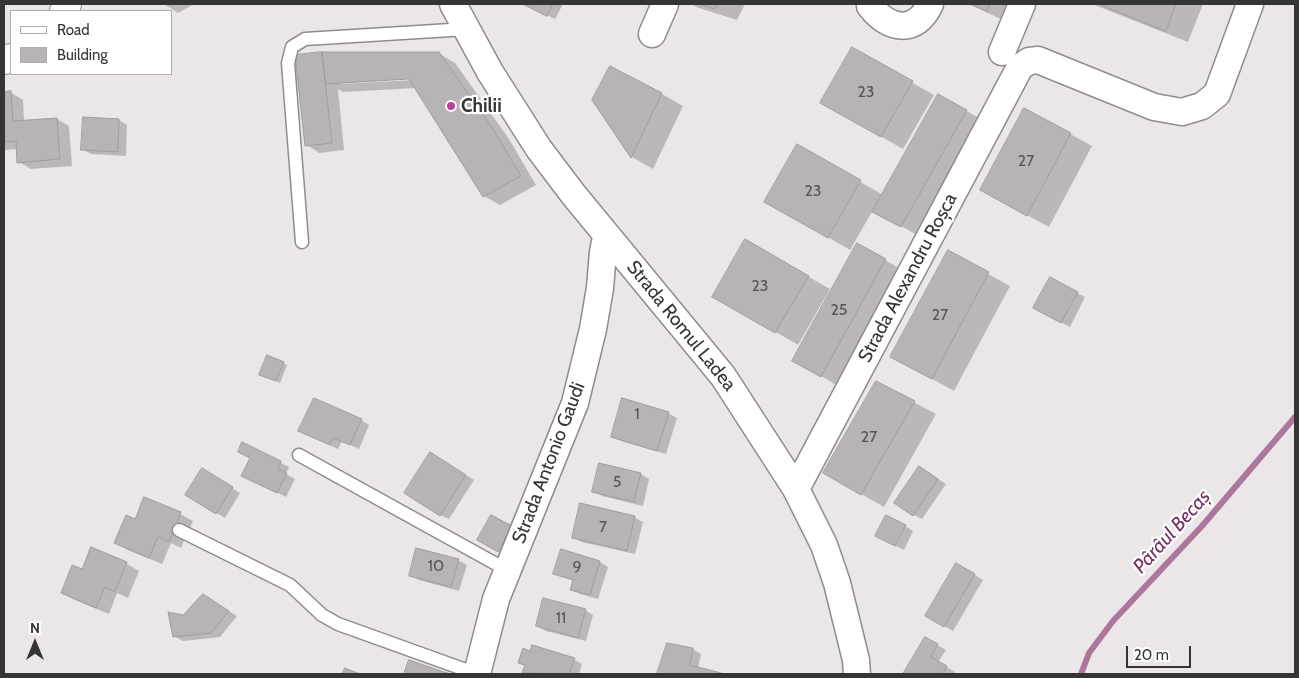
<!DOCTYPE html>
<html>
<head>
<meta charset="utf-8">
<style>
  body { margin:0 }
  #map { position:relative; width:1299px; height:678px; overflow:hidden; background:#ebe7e9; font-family:Cabin,sans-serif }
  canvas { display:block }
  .frame { position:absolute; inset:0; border:5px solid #363536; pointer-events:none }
  .legend { position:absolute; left:10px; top:10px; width:162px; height:65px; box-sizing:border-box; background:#fff; border:1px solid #afaeaf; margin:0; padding:6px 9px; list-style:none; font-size:15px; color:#363536 }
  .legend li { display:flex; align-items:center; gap:10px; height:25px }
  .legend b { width:25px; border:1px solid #afaeaf }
  .north { position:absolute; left:10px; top:618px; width:50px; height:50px; -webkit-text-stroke:4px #fff; paint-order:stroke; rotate:0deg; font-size:14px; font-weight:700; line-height:20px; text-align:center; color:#363536 }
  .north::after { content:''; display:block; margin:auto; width:18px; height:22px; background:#363536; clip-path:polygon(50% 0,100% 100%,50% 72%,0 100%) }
  .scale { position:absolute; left:1126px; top:646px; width:65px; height:22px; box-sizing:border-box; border:2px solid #363536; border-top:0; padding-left:6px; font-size:15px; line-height:18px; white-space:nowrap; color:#363536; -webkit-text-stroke:4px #fff; paint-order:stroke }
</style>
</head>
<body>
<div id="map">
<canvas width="1299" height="678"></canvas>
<div class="frame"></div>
<ul class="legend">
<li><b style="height:6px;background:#fff"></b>Road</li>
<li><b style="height:14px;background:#b8b4b6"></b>Building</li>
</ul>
<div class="north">N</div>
<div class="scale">20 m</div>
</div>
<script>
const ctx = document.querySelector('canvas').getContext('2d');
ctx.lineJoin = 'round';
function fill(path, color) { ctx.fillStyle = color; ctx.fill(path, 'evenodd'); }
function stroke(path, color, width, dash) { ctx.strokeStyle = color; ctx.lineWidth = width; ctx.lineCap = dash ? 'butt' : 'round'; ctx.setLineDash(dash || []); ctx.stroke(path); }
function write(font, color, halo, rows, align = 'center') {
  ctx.font = font + ' Cabin,sans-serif'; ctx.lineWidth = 4.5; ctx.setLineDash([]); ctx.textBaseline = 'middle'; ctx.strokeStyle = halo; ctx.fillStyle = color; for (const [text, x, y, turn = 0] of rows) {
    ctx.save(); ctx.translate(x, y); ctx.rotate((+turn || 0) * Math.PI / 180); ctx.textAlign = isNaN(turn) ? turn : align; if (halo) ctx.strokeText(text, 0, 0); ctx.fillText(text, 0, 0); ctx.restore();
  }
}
fill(new Path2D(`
  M164,4h30l-16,9z
  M525,4h38l-8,15z
  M691,4h54l-8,16 -38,-12z
  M969,4h48l-8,19z
  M1092,4h111l-15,38z
  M852,49l82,46 -31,54 -81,-46z
  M322,53h116l17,10 54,76 27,46 -36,20 -16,-9 -68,-108 -73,4 -5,-3 6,61 -25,3 -12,-8 -10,-89zM415,77v3l-74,4v-3z
  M10,92l13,8 1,21 33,-2 12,7 3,40 -41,3 -12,-7 -1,-13 -14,1v-57z
  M662,94l21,12 -30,63 -21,-12 -39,-57z
  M938,95l50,28 -64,116 -51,-29 -23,40 -84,-49 32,-55 85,49z
  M1025,109l67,37 -43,81 -46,-25z
  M84,119l35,1 8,5 -1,31 -35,-2 -9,-5z
  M746,241l84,48 -32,56 -84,-49z
  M858,245l50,28 -65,116 -49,-29z
  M948,252l62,34 -56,105 -40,-22z
  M1077,293l8,4 -15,30 -27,-14z
  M283,363l4,2 -7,18 -16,-7z
  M876,382l60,32 -52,93 -60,-34z
  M668,413l9,5 -11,36 -45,-13 -9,-4z
  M361,420l8,5 -10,24 -17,-8 -4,8 -38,-18z
  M243,444l46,23 -3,7 9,5 -9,18 -35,-17v-22z
  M439,458l35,22 -25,39 -9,-4z
  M600,464l41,10 8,5 -6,27 -41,-10 -9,-5z
  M202,469l38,24 -15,25 -38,-23z
  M928,472l18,12 -24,35 -8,-4z
  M180,514l13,7 -12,27 -10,-5 -9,21 -34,-14 -12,-7 20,-23z
  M491,517l28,15 -12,23 -28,-15z
  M634,517l9,5 -8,32 -53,-12 -9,-5z
  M905,526l8,5 -9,19 -19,-9z
  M91,549l36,15 12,7 -11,27 -11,-5 -8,21 -34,-14 -13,-7 20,-23z
  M562,551l38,11 8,5 -10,32 -18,-5 -8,-5 2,-8 -19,-8z
  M458,560l9,5 -8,26 -40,-11 -9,-5z
  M957,564l26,16 -30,51 -26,-15z
  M212,601l25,15 -17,21 -37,4 -9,-5 10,-20z
  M585,610l8,5 -7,26 -40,-10 -9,-5z
  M925,638l21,12 -8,12 17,10 -1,2h-50z
  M668,645l25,4 8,5 -3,14 22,6h-61z
  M574,660l8,4 -3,10h-53l-3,-1 3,-7 -6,-3z`), '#0003');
stroke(new Path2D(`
  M1081,674l8,-21 24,-32 89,-95 93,-109`), '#ac779a', 6);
const building = new Path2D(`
  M523,4h30l-6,12z
  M699,4h18l-2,5z
  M970,4h20l-3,7z
  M1099,4h77l-10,27z
  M852,47l61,34 -32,56 -61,-34z
  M322,52h117l54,77 28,47 -38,21 -74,-118 -83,5z
  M322,52l10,91 -27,3 -10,-91z
  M610,66l52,27 -31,65 -39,-58z
  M11,91l2,30 44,-3 3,41 -43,4 -1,-22 -12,1v-50z
  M938,94l29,16 -66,117 -29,-15z
  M1024,108l47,25 -44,83 -47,-26z
  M83,117l36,2 -1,33 -37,-2z
  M797,144l64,36 -33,58 -64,-36z
  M745,239l64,37 -34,57 -63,-36z
  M857,243l29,16 -65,118 -29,-16z
  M948,250l41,22 -57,107 -42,-22z
  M1050,277l28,15 -17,31 -28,-15z
  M267,355l17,7 -8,19 -17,-6z
  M876,381l39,20 -54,94 -38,-22z
  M314,398l48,21 -12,26 -17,-7 -3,7 -32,-14z
  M622,398l47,14 -12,39 -46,-14z
  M242,442l39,19 -3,8 9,4 -10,20 -36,-17 9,-18 -12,-6z
  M430,452l36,23 -26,41 -36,-23z
  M599,463l42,10 -7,29 -42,-10z
  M919,466l19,13 -25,37 -19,-13z
  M202,468l31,19 -17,27 -31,-19z
  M144,497l37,15 -12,30 -11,-5 -9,21 -35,-15 12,-28 9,4z
  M580,503l55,13 -8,35 -55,-13z
  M491,515l21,11 -14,26 -21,-12z
  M886,515l20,10 -11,21 -20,-10z
  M91,547l36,15 -12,30 -10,-5 -9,21 -35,-15 11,-28 10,4z
  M416,548l43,11 -8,28 -42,-11z
  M561,549l39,12 -10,34 -20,-5 3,-10 -20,-6z
  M956,563l19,11 -31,53 -19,-11z
  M203,594l26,17 -18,22 -38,4 -5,-25 15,3z
  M543,598l43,11 -8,29 -42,-12z
  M925,637l13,7 -7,13 16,9 -4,8h-40z
  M667,643l26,5 -3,17 31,8 -1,1h-63z
  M532,645l43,13 -6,16 -47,-1 3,-8 -7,-2 5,-15 7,3z
  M409,660l41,14h-46z
  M345,668l15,6h-18z`);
fill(building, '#b8b4b6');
stroke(building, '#a09c9e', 1);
const service = new Path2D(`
  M302,242l-14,-179 4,-16 13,-8 162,-10
  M299,455l208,115
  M179,530l111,55 32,30 16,9 139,50`);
const minor = new Path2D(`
  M453,4l37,68 49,77 34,45 150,182 73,113 28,56 13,38 19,77 1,14
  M870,6c19,24 46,29 60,-2
  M652,34l13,-30
  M1002,52l20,-48
  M796,489l224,-422 9,-6 9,-1 116,47 28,5 20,-6 15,-12 33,-90
  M477,674l19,-75 79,-196 18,-74 7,-41 3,-36 2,-10 4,-4`);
const tertiary = new Path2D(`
  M64,11l3,-7
  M4,60l7,-2`);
stroke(service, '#908c8e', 15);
stroke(minor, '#908c8e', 29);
stroke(tertiary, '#908c8e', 30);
stroke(service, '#fff', 12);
stroke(minor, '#fff', 26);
stroke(tertiary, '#fff', 28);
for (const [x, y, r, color] of [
  [451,106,5,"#b84198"]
]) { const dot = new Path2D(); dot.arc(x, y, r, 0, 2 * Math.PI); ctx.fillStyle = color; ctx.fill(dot); stroke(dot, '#fff', 2); }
write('16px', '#565556', null, [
  ["23",866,92],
  ["27",1026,161],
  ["23",813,191],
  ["23",760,286],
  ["25",839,310],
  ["27",940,315],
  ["1",637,414],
  ["27",869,437],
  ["5",617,482],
  ["7",603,527],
  ["10",436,566],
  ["9",577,567],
  ["11",561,618]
]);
write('bold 19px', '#363536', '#fff', [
  ["Chilii",461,106]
], 'left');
write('19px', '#363536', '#fff', [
  ["Strada Alexandru Roșca",908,278,-62],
  ["Strada Romul Ladea",681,326,51],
  ["Strada Antonio Gaudi",549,463,-69]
]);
write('italic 20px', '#743261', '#fff', [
  ["Pârâul Becaș",1172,532,-48]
]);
</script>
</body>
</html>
